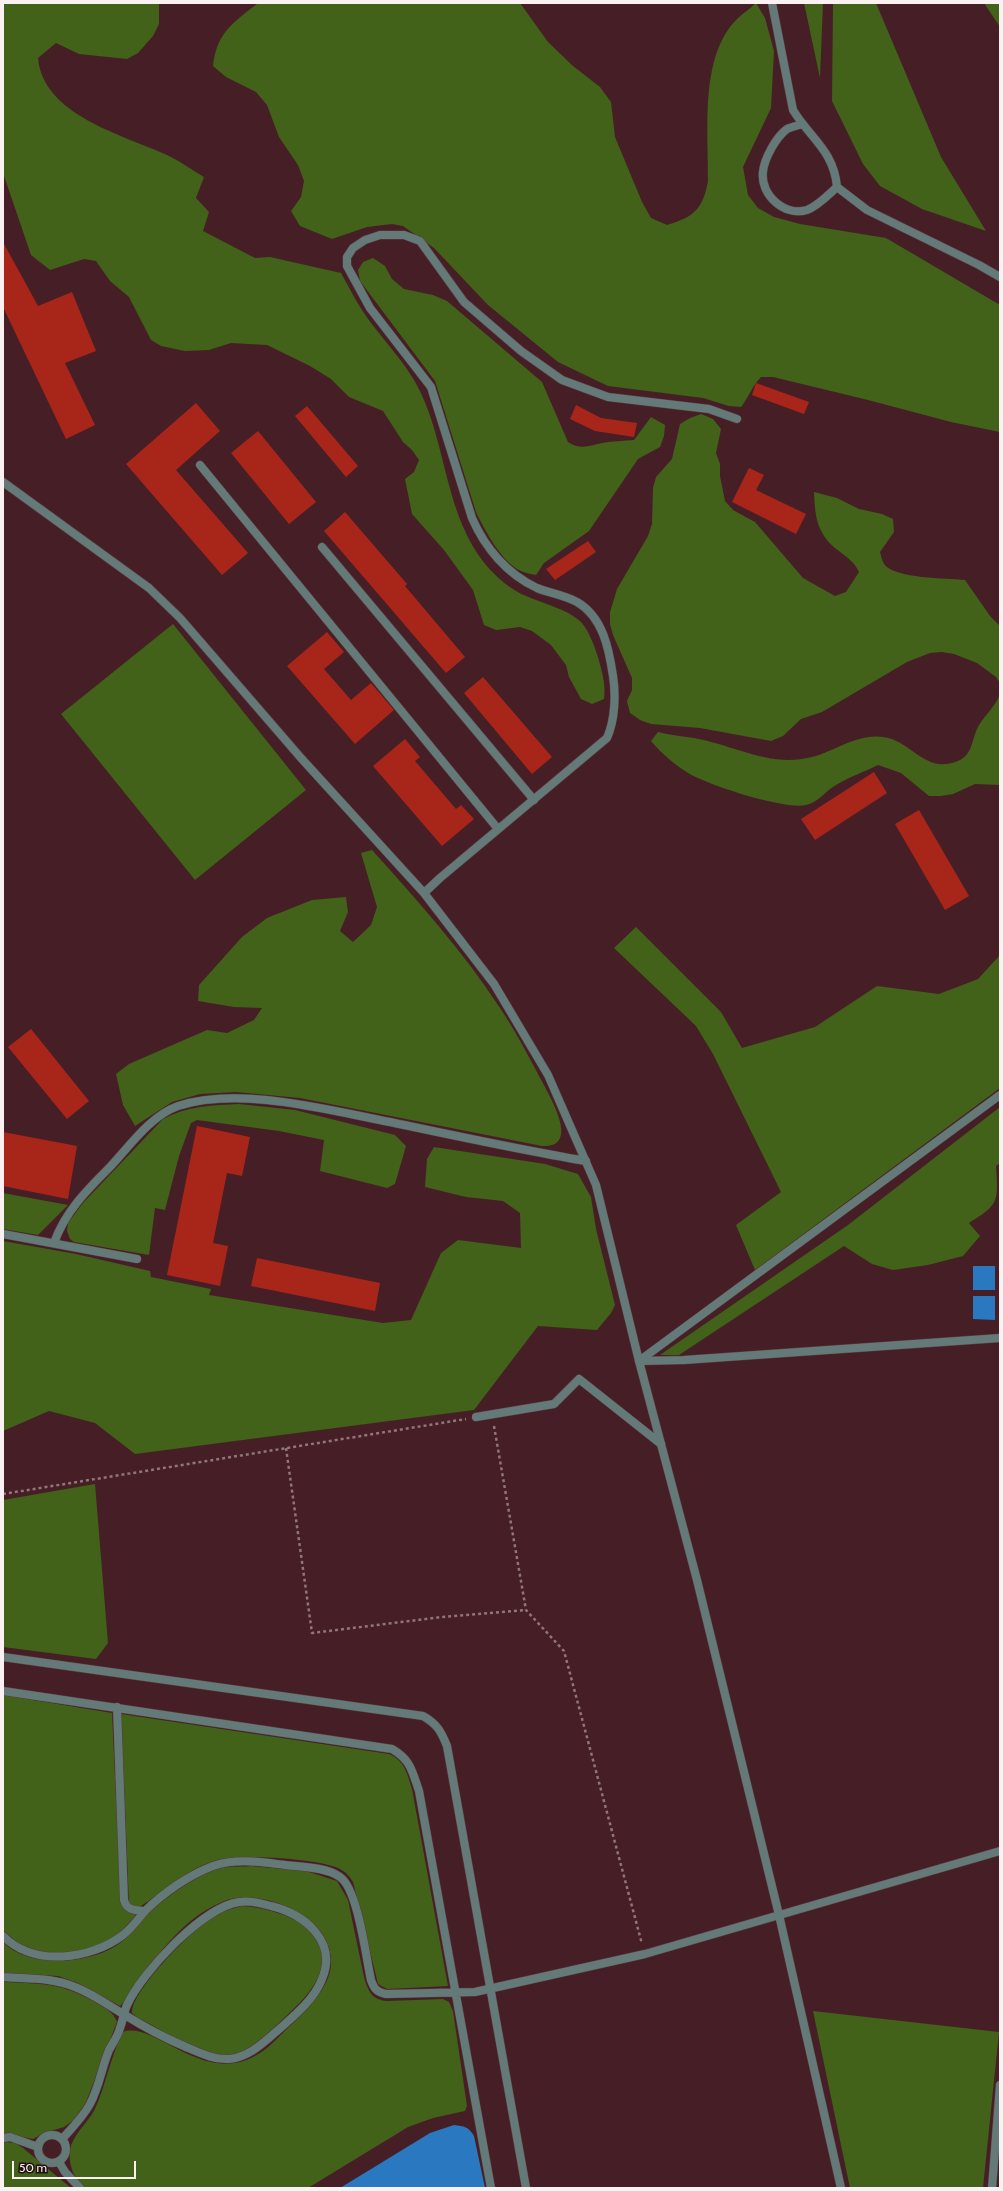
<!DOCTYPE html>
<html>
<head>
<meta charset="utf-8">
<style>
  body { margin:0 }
  #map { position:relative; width:1003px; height:2191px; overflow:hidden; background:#461f26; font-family:Cabin,sans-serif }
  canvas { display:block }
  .frame { position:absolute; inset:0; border:4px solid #fcf1f2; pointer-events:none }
  .scale { position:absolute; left:12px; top:2161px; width:124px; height:18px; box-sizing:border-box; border:2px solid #fcf1f2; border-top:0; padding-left:5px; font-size:12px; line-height:14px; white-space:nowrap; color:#fcf1f2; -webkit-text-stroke:3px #210f12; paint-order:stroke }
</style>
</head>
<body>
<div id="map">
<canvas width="1003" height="2191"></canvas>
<div class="frame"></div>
<div class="scale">50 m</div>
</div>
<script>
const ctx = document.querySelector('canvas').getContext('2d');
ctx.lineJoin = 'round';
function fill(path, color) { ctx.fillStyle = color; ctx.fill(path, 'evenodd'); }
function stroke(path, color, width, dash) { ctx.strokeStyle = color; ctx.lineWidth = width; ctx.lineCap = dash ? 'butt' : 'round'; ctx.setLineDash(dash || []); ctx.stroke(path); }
fill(new Path2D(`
  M3,3h156v21l-6,12 -15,17 -11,6 -48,-5 -23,-11 -18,15c5,57 85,77 129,97 13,6 25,15 37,22l-8,21 13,14 -6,19 52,27 15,-1 71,16c7,12 13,25 21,37 18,28 43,50 58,81 27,56 25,124 66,174 10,12 25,25 40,31 16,7 43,14 55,26 8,9 13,23 17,35 4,15 8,27 6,42l-12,5 -11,-5 -12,-22 -3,-12 -15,-20 -19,-14 -12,-4 -24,3 -12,-5 -11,-35 -29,-40 -32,-36 -7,-35 9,-7 5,-12 -7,-10 -9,-8 -20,-31 -34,-14 -18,-18 -21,-13 -43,-21 -36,-2 -22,7 -24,1 -24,-5 -10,-6 -22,-43 -19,-16 -14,-20 -12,-2 -34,11 -19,-15 -28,-82z
  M258,3h262l28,39 25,24 27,21 11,15 4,35 27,65 9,16 16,7c27,-8 36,-16 41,-44 1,-50 -9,-124 29,-162 6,-6 13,-10 19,-16l9,15 9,33 -3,57 -28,59 5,28 10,13 16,9 26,7 86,14 114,67v127l-49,-10 -83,-22 -95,-23h-12c-9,9 -12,20 -20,30l-12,-1 -26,-8 -95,-12 -50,-24 -70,-57 -54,-57 -31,-22 -11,-2 -25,3 -35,12 -32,-13 -9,-15 10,-14 3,-16 -6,-16 -19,-28 -12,-32 -11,-13 -30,-15 -13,-11c4,-34 20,-43 45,-63z
  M804,3h19l-3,75z
  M833,3h43l65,154 45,74 -64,-22 -42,-23 -17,-22 -31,-63z
  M984,3h16v24z
  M373,258l12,8 7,13 12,10 29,6 14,6 95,81 26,60c12,8 21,4 34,1 10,-2 22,-2 32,-3l17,-23 14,8 -1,11 -4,11 -22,12 -49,72 -45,32 -8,12c-5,-1 -11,-2 -15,-4 -19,-8 -37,-42 -45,-59l-41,-131 -75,-100 -2,-11 5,-8z
  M701,414l12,5 8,10 -5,24 4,11v12l5,25 8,9 22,12 48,56 32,18 11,-4 13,-20c-6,-12 -14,-16 -24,-24 -19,-16 -20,-34 -21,-56l23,6 22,11 23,5 11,5 1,13 -14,20c1,3 2,9 4,12 11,15 63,14 81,16l25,36 10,10v57l-4,-6 -19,-14 -23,-9 -12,-2 -12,1 -23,9 -85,50 -21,7 -18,17 -12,5 -71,-13 -49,-4 -11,-4 -10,-7 -3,-12 5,-11v-12l-19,-43 -3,-11v-12l7,-23 31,-53 4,-12 1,-36 3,-11 16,-18 8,-35 10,-6z
  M173,624l133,166 -111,90 -134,-166z
  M1000,694v91l-25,-1 -22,10 -12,2h-12l-28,-23 -23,-8c-14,7 -29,12 -42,20 -11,6 -17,17 -30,20 -22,5 -98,-20 -118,-32 -13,-8 -27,-20 -37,-32l7,-9c12,3 24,4 36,6 40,7 76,30 118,19 23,-6 46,-24 71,-20 30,4 42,39 77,23 12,-6 12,-20 17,-31 6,-13 18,-21 23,-35z
  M372,850c45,50 91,101 128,158 17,25 31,53 45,79 8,16 34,61 -3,59l-242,-48 -64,-6 -36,2 -28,8 -37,24 -12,-21 -7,-31 13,-10 78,-34 20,3 27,-13 8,-12 -28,-1 -36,-6 1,-16 43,-48 25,-19 45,-18 34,-3 2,15 -8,19 13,11 18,-17 6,-18 -16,-54z
  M636,927l85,85 21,36 73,-21 62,-41 62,8 39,-15 22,-24v133l-245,182 -19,-45 45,-33 -68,-138 -17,-28 -82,-78z
  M239,1104l56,6 100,25 11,11 -11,38 -8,4 -67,-17 4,-31 -45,-9 -82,-11 -6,3 -12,33 -14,54 -10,-2 -6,47 -75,-13 -4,-3 -3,-8 1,-8 14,-19 81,-85c24,-13 50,-14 76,-15z
  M1000,1107v56l-4,3c2,35 4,38 -27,57l11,13 -17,20 -35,9 -35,5 -21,-6 -28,-18 -165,109h-19l188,-130z
  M434,1147l111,17 33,10 13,23 5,32 19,76 -4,8 -14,17 -59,-4 -64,84 -339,44 -40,-31 -46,-12 -46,20v-190l73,13 74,17 1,6 60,12 -2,6 174,28 28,-3 30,-67 17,-13 63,8 -1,-35 -17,-12 -37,-4 -41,-10 2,-28z
  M3,1193l65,12 -30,30 -35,-6z
  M95,1484l13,159 -12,16 -93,-12v-147z
  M3,1695l109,18 9,188 5,9 9,3 1,2c-8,9 -16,20 -27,26 -20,11 -56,17 -78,9 -11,-4 -20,-13 -28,-20z
  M121,1714l268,40c16,7 18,19 23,35l36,197 -61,3 -9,-5 -25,-102c-4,-6 -7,-10 -13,-13 -23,-11 -106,-16 -129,-7 -26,9 -47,29 -70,44h-9l-3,-2z
  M251,1866l55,5 31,10 11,19 16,77c4,14 8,23 23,24l56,-2 6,3 4,9 14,95 -2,5 -32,7 -25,9 -100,61h-223c-11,-9 -17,-23 -15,-38 2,-14 17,-27 24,-39 12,-25 16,-54 29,-79 30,-12 78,52 130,25 15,-7 27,-22 39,-33 16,-15 37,-36 39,-59 3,-45 -56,-71 -94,-67 -12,1 -24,8 -34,14 -27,17 -48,47 -67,72 -5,8 -9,16 -16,22l-42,-23 -20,-7 -55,-3v-31c24,26 83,22 111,5 16,-9 25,-24 37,-36 18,-16 52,-41 76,-44 8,-1 16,0 24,-1z
  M242,1906c35,2 97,22 77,69 -8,20 -28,36 -43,51 -13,11 -31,29 -49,29 -28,0 -64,-25 -89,-37l-6,-5c-1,-22 60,-83 79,-95 10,-7 20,-9 31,-12z
  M3,1982c39,2 57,0 92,20 10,6 18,9 22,20l-31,80 -12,18 -10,7 -20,6 -11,6 -30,-5z
  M813,2011l186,21 -16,156h-133z
  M6,2142l9,1 8,5 48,40h-68v-45z`), '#426119');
fill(new Path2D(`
  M973,1266h22v24h-22z
  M973,1296h22v24l-22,-1z
  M454,2125c10,1 15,2 20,11l11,52h-145l90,-55z`), '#2978c0');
fill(new Path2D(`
  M3,242l35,64 34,-14 24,59 -31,12 30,62 -29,14 -63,-132z
  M756,383l53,19 -5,12 -52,-19z
  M196,403l24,28 -44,39 72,83 -26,22 -96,-111z
  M576,405l25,13 36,5 -3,14 -39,-6 -25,-12z
  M307,406l51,60 -12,11 -51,-61z
  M258,431l58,71 -27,22 -58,-71z
  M749,468l15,7 -8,15 50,24 -10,20 -64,-32z
  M345,512l62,72 -2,2 60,71 -19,16 -122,-142z
  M588,541l8,11 -41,28 -9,-11z
  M327,632l17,20 -20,17 27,31 20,-17 23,27 -39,34 -68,-78z
  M483,677l69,80 -20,17 -68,-81z
  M405,739l15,18 -5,4 41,48 5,-4 13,14 -32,27 -69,-80z
  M874,772l13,21 -72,47 -14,-21z
  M919,810l50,86 -24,14 -50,-86z
  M31,1029l58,72 -22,18 -59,-72z
  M197,1126l53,11 -8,39 -15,-3 -14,70 15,3 -8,40 -53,-11z
  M3,1132l74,14 -9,53 -65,-13z
  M257,1258l123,25 -5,28 -124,-25z`), '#a82619');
const service = new Path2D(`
  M200,465l298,364
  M322,547l212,253
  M3,1234l134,25
  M54,1243c11,-31 32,-52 55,-75 20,-21 41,-52 69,-62 63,-20 149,4 212,16 66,14 131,28 196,39
  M639,1361l45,-1 316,-22
  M476,1417l78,-13 25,-25 82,65
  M3,1691l389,58c19,11 20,22 27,42l72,397
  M117,1707l7,193c3,11 11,10 21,11
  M3,1936c31,31 87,24 120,-1 9,-7 15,-16 22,-24 18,-18 44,-36 68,-45 23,-8 48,-4 72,-1 17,2 41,2 55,12 18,12 26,81 31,103 3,9 6,12 15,14l89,-2 170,-38 355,-103
  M3,1977c25,2 48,0 72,10 18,7 33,18 50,28 19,12 40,23 61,32 14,6 28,13 43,12 20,-2 34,-16 48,-28 17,-15 37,-31 45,-52 16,-38 -18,-65 -51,-73 -10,-3 -22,-6 -32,-4 -36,5 -97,70 -112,103 -3,7 -4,15 -7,23 -2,8 -7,15 -11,22 -7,17 -10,37 -19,54 -7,13 -18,24 -28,35
  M38 2149a14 14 0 1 1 28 0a14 14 0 1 1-28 0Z
  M3,2138l7,-1 28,10
  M59,2162l6,10 15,16
  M992,2188l8,-103`);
const minor = new Path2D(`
  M802,124c-5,2 -11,3 -15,5 -11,8 -23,30 -24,43 -3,23 22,45 44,38 11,-4 21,-15 30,-23
  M3,482l146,106 31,30 121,140 123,135 70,91 54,91 48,110 43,176 58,219 82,335 62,273
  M424,893l16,-15 167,-140c8,-18 9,-43 6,-62 -4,-27 -10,-59 -36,-74 -13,-7 -28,-9 -40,-14 -30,-14 -52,-40 -65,-70l-41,-131 -61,-79 -23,-42v-9l6,-9 12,-8 15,-5h24l16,6 44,61 57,49 41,29 46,17 101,12 28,10
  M639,1361l361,-266
  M3,1657l420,59c14,8 18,15 24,30l79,442`);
const tertiary = new Path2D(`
  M772,3l21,107c17,28 41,41 44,77l30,23 112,55 21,12`);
stroke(service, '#5f3c43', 9);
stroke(minor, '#5f3c43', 9);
stroke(tertiary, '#5f3c43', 9);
stroke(new Path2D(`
  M494,1426l32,184 38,41 78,293
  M286,1448l26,185 130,-16 84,-7
  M3,1494l463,-75`), '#907579', 2.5, [3, 3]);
stroke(service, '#637a78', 8);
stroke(minor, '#637a78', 8);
stroke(tertiary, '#637a78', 8);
</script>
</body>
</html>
